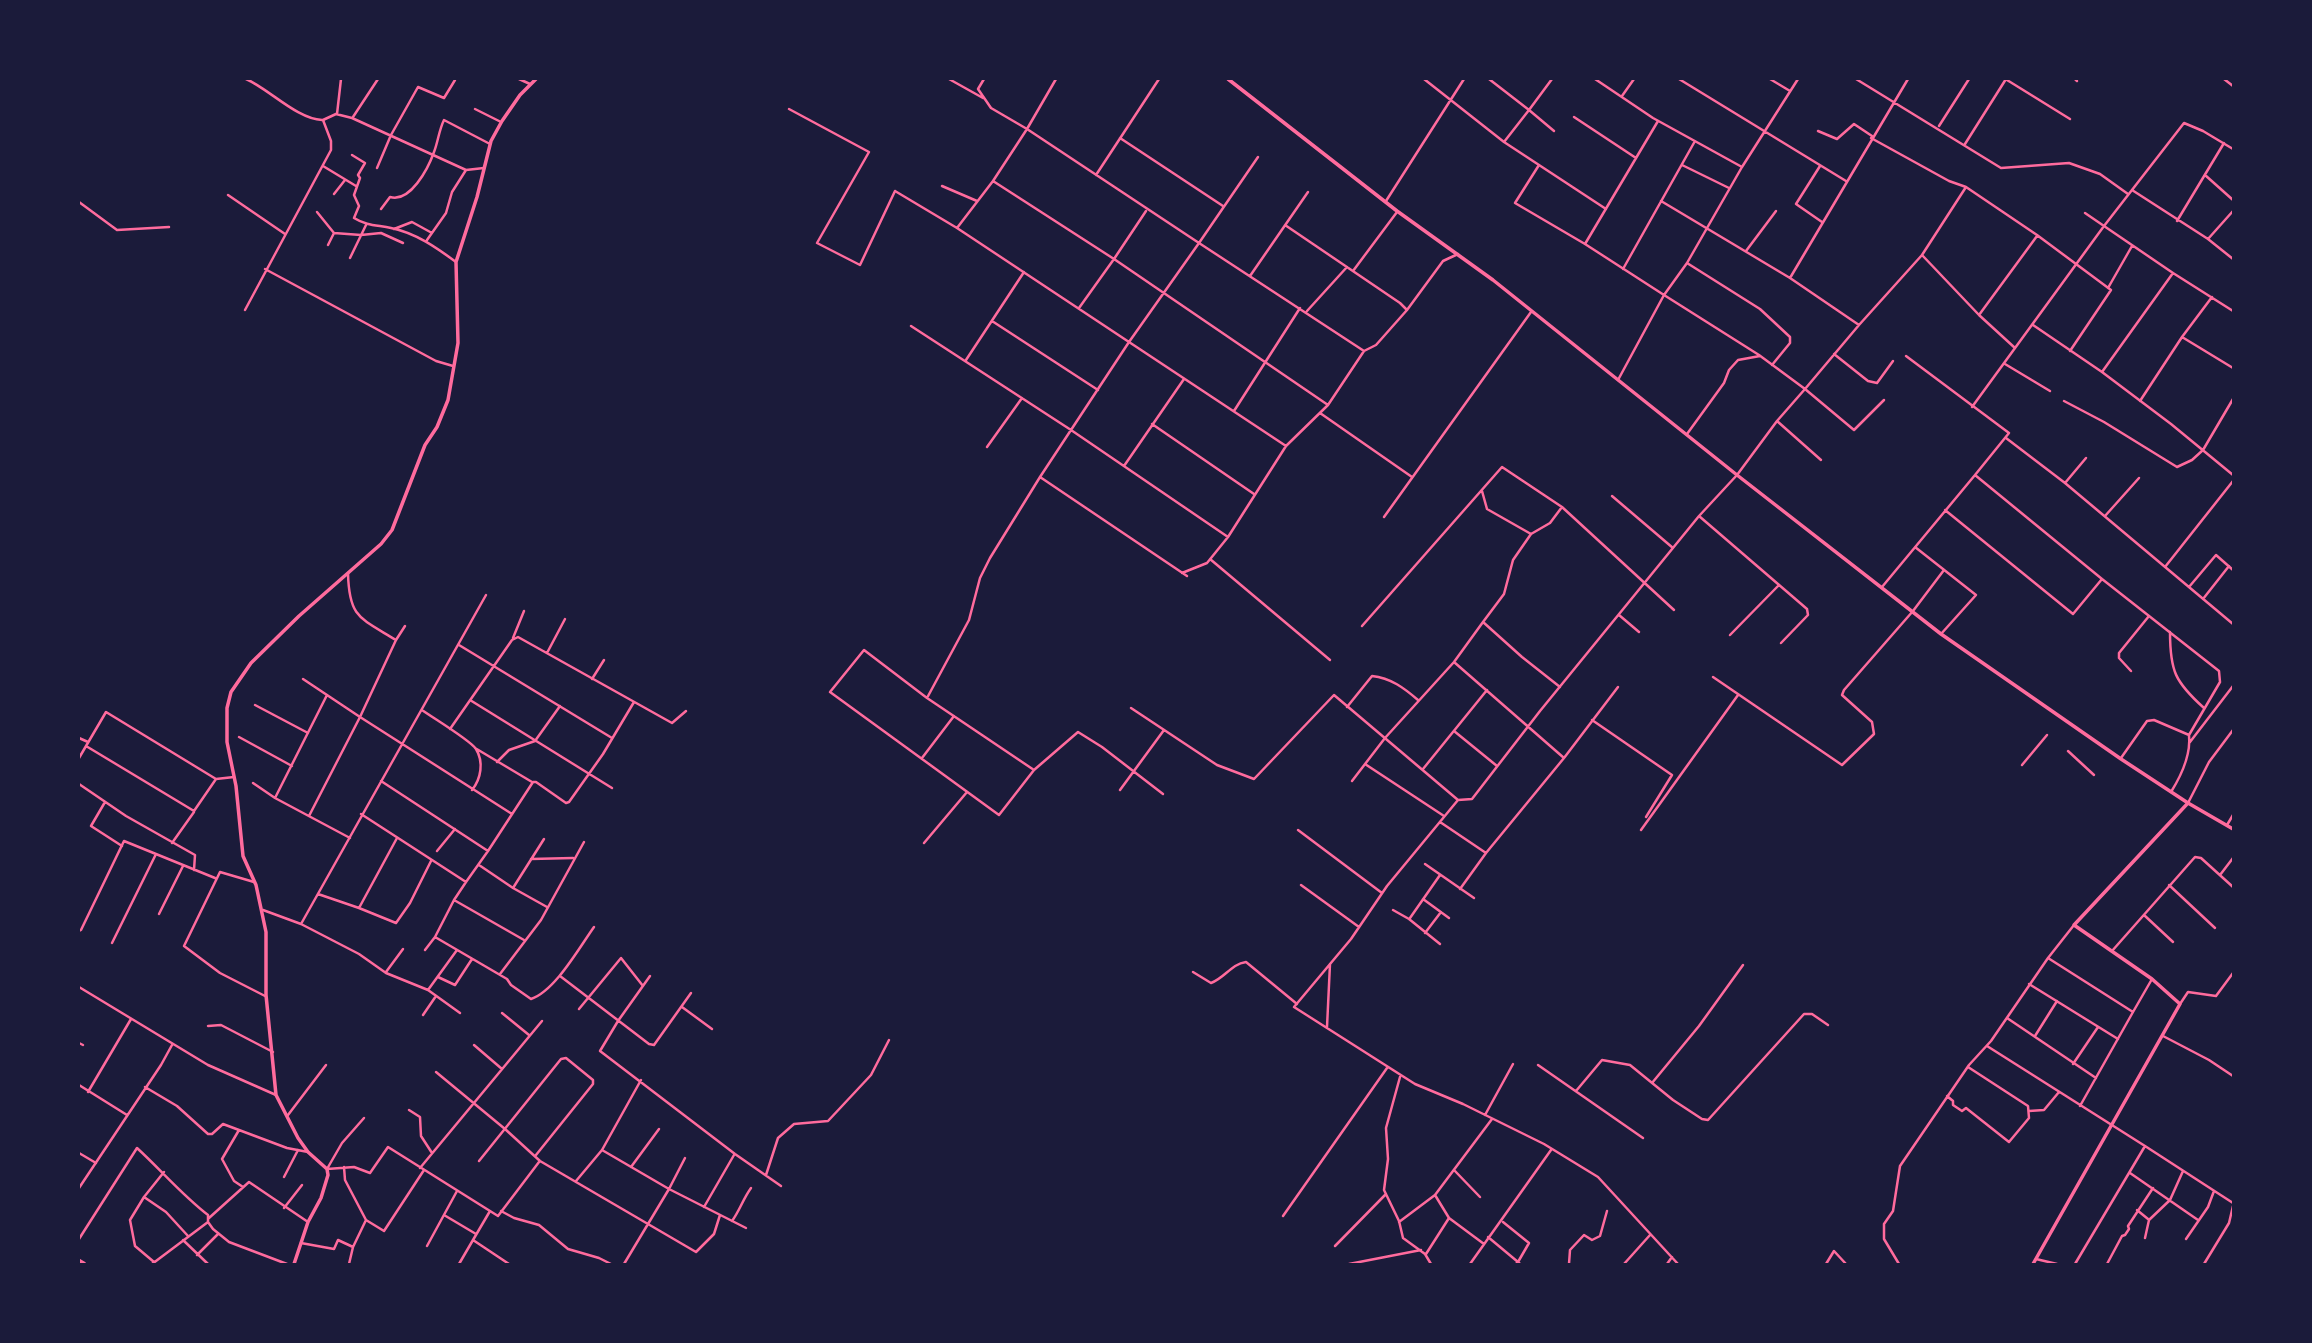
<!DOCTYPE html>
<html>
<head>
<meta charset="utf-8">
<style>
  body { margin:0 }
  #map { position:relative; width:2312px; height:1343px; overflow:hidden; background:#1b1b3a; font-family:Commissioner,sans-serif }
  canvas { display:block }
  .frame { position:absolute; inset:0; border:80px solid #1b1b3a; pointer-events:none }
</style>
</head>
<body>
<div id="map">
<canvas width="2312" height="1343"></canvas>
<div class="frame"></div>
</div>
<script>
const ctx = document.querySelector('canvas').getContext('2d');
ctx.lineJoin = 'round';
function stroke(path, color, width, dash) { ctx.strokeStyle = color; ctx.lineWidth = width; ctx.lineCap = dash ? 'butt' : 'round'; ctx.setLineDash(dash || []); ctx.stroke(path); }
stroke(new Path2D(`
  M246,79c23,10 51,40 76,41
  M519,79l11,5
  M949,79l34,19
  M984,79l-6,10 13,19 36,21 172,114 59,-86
  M1056,79l-29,50 -34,52 121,78 32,-48
  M1424,79l80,63 102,67
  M1489,79l40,31 -25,32
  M1552,79l-23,31 25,21
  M1595,79l58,39 89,49 -55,96
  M1679,79l167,102
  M1770,79l20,12
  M1856,79l145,89 68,-5 31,11 28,20
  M2075,79l2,2
  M2224,79l9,7
  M2007,80l63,39
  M1622,96l12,-17
  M475,109l26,13
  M789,109l80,43 -52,91 43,22 35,-74 62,37
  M337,114l4,-35
  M353,117l25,-38
  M1574,117l62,41
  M1939,126l30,-47
  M1818,131l19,8 17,-15 18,12
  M1120,138l103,68
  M1871,138l78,43 17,6 71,48 74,55 -41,61
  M1965,144l41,-65
  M2233,149l-30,-18 -19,-8 -80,103 69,47 -71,99 69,52 62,51
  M352,155l13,8 -7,12 2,3 -6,17 5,11 -5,12c13,8 23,7 37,10 25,5 46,20 65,34
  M1539,165l-24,38 70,41 79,51 -46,85
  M1682,165l47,23
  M323,166l33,20
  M1820,166l-24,38 26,18
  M1742,167l56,-88
  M377,168l14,-33 27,-48 26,11 11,-18
  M1096,175l63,-96
  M2205,175l28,25
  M942,186l35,15
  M1966,187l-44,68 57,60 36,33
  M2132,190l76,49 25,20
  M334,194l11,-14
  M228,195l57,39
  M1386,201l78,-122
  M1661,201l129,77 118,-199
  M79,202l38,28 52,-3
  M381,209l9,-12c20,6 38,-28 44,-45 4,-10 5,-22 10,-32l46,24
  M317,212l17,21 -6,12
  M2177,221l47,-78
  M1285,225l115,78 7,7 -31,35 -12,6 -165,-108 -70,99 157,104
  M394,229l18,-7 20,11
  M334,233l27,2 20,-2 22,10
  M2208,239l25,-28
  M427,240l19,-27 6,-21 14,-22
  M1585,244l73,-123
  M1746,251l30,-40
  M350,258l16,-33
  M265,269l171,92 17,5
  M1623,269l72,-128
  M1353,271l44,-59
  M2173,273l60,38
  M1250,276l58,-84
  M1790,278l69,47 -54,64 49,41 30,-30
  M2108,288l24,-42
  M1079,308l35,-49 214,146
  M245,310l86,-160v-9l-8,-21 13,-6 16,4 114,52 18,-2
  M1407,310l36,-49 15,-7
  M1307,311l40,-44
  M1979,315l58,-79
  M992,321l106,69
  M1859,325l63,-70
  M2033,325l69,47
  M911,326l160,104 157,107
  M2182,337l51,31
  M1834,354l34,27 9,2 16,-22
  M1906,356l103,77 -34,42 127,104 -29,35 -128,-104
  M966,360l58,-88
  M2005,364l45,27
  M2064,401l40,21 73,45 15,-7 11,-10 30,-51
  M2140,401l42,-64 30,-40
  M1972,407l132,-181 -19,-13
  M1234,411l66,-103
  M1320,413l92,64
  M1777,421l44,39
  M1152,424l102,70
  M1687,434l37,-51 5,-13 9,-10 22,-4
  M2006,438l59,45 168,141
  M987,447l35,-49
  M1124,466l60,-87
  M1040,477l147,99
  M2065,483l21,-25
  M1482,491l5,18 44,25
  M1612,496l61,52
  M1699,516l108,93 1,6 -27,28
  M2105,516l34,-38
  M1384,517l147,-205
  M1915,547l61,48 -35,39
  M1210,559l120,101
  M2165,567l68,-86
  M348,573c1,45 12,45 48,67l9,-14
  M1182,573l25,-10 21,-26 58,-91 42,-41 36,-54
  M2102,579l117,92 1,11 -31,53 -35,-15 -7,1 -26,37
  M1882,587l93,-112
  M2189,587l27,-32 17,15
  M2203,599l26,-33
  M1619,615l20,17
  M1483,622l21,-28 9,-34 18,-26 19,-11 12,-16
  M1362,626l140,-159 60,40 112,103
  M2170,632c0,39 5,50 34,76
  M1730,635l49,-50
  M513,638l11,-27
  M396,640l-36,77 152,97
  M459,645l153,93
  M547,653l18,-34
  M1454,662l110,96
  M2131,671l-12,-13v-5l30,-37
  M1713,677l129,88 32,-31 -2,-12 -30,-27 2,-5 69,-79 31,-41
  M303,679l57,38 -51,99
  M592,679l12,-19
  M927,698l42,-78 11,-42 10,-20 50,-81 89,-135 -172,-114 36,-47
  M470,700l142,88
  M255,705l53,28
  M1347,707l25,-31c19,2 32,12 46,24
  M1131,708l86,57 37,14 80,-84 124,105 14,-1 68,-88 159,-195 38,-41 40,-54 28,-32 -46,-34 -95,-60 23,-32 73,46 30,28v6l-18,22
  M422,710c11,8 48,30 54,39 8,13 5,30 -4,41
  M1592,720l80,55 -26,42
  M450,729l62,-89 6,-3 154,86 14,-12
  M1454,731l43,35
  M239,737l53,29
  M79,738l9,4
  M2190,742l43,-56
  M475,748l57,34
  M2068,751l26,24
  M79,758l27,-46 110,67 -22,32 -108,-65
  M922,758l32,-42
  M497,762l12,-12 26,-9 25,-35
  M1365,764l79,52
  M2022,765l25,-30
  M1423,769l64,-79
  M1034,770l-107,-72 -63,-48 -34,42 169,123 35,-45 44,-38 24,15 61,47
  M216,779l18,-2
  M1352,781l33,-43 69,-76 29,-40 39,35 38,30
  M253,783l22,15 75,40
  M79,784l47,32 69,39 -1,15
  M1120,790l44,-60
  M2171,792c10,-16 20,-38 18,-57
  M275,798l52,-103
  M1458,800l-71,86 -36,53 -57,68 121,77 48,20 81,40 54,33 80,87
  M105,802l-14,24 31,20
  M2188,803l21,-41 24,-32
  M361,814l105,68 22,-31 -107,-70
  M1440,822l46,31
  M2227,825l6,-10
  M1298,830l84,63
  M1641,830l97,-135
  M172,843l22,-31
  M924,843l43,-51
  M437,851l18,-22
  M488,851l45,-69h3l30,21 3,-1 34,-48 31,-52
  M531,859l42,-1
  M1425,864l49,34
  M479,865l34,23 34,19
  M2220,875l13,-17
  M254,882l-34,-10 -36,74 36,27 45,23
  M466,882l-12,18 -19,37 72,42 4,6 20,14c24,-8 48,-51 63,-72
  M1301,885l58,42
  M2169,885l46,43
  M513,888l31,-49
  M1460,889l26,-36 78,-95 54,-71
  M318,894l41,14 37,15 14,-20 21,-42
  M1423,899l26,19
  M454,900l70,40
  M359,908l38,-70
  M263,910l38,14 58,30 27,19 42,17 32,23
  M1393,910l16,9 31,25
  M159,914l24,-48
  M2144,915l29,27
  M1410,918l30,-43
  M301,924l185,-329
  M79,931l2,-1 43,-89 91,37
  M1425,933l16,-21
  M112,943l44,-89
  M425,950l10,-13
  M2112,951l83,-94 6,1 32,29
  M2048,958l85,54 19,-33
  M386,972l17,-23
  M1193,972l18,11c14,-5 20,-19 35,-21l51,42
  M500,974l41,-54 43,-78
  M560,976l89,68 5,1 37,-52
  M650,976l-32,45 -18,30 135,103 46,32
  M438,977l17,8 17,-26
  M2029,984l89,55
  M79,987l129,78 68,30
  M428,990l29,-40
  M2180,1004l8,-12 28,4 17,-23
  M682,1007l30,22
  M579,1009l42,-51 22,28
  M502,1013l27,22
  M423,1015l13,-19
  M2007,1018l89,60
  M208,1026l13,-1 52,27
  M1327,1027l3,-63
  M2035,1036l22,-35
  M2163,1036l46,24 24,16
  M79,1043l4,2
  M474,1045l28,24
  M1987,1046l158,100
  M2073,1064l25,-37
  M1538,1065l105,73
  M436,1072l69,57 35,32 156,91 18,-18 6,-19
  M1400,1077l-14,51 2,31 -4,31 15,31 4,17 22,16 6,10
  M1652,1083l47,-57 44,-61
  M79,1085l48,30
  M145,1087l32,19 31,28h4l11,-10 64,24 21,4
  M1576,1091l26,-31 28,5 43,35 29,19 6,1 96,-106h8l16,11
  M88,1092l43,-73
  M1947,1096l6,5v4l9,6 4,-3 43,34 20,-24 -1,-12 -60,-39
  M2080,1106l53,-94
  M409,1110l11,7 1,19 11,17
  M2029,1111l15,-1 15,-18
  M288,1115l38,-50
  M1485,1115l28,-51
  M239,1130l-17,29 12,22 9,6
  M79,1153l17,10
  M685,1158l-16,31 77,39
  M479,1161l82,-102 5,-1 27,22v4l-57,71
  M344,1167l1,13 21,40 -13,27 -4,17
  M631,1167l28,-38
  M420,1168l122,-147
  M327,1169l27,-2 16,6 18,-26 110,69 41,-54
  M327,1169l15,-26 22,-25
  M1454,1170l26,27
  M2130,1173l68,47
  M766,1175l12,-37 16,-14 34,-3 43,-46 18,-35
  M284,1177l14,-27
  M576,1181l26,-31
  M79,1188l82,-123 11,-20
  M1435,1195l14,23 35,26
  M144,1197l22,15 22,24
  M704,1207l30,-52
  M284,1208l18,-23
  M2137,1210l11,9
  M490,1211l-17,29 36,24
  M501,1211l13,7 25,7 29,24 31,9 12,6
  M444,1215l32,19
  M1283,1216l104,-148
  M209,1218l40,-36 59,40
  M366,1220l18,11 40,-61
  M732,1221c8,-11 11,-22 19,-33
  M1399,1222l36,-27 57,-76
  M1503,1222l26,21 -11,19 2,2
  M1488,1237l30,25 -2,2
  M2145,1238l4,-18 21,-20 13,-29
  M79,1239l58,-91c24,22 45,47 71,67v7l5,7 16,13 58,22
  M2186,1239l22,-32 6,-16
  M183,1240l25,24
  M301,1243l33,6 4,-9 15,7
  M427,1246l30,-55
  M1335,1246l51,-52
  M1426,1254l23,-36
  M197,1255l21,-21
  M2036,1259l21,5
  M154,1262l-19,-16 -5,-26 14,-23 20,-25
  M152,1264l56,-42
  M459,1264l14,-24
  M624,1264l45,-75 -67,-39 39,-70
  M1349,1264l72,-14
  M1470,1264l81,-114
  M1569,1264l1,-14 14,-15 8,5 8,-4 7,-25
  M1624,1264l26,-29
  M1667,1264l5,-7
  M1826,1264l8,-13 12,13
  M1899,1264l-15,-25v-15l9,-13 7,-45 69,-101 22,-24 57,-83 26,-33
  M2075,1264l70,-118 88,57
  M2107,1264l15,-28 3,-1 4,-6 -1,-3 25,-38
  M2204,1264l25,-41 4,-17`), '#ff6b9d', 2.5);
stroke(new Path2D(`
  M1228,79l169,132 96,69 244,195 204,159 180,125 67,44 45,26
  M294,1264l14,-42 13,-24 7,-23 -1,-6 -19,-17 -10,-14 -22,-43 -10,-100v-63l-10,-47 -13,-29 -7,-70 -9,-44v-34l4,-16 20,-29 48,-47 82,-72 11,-14 33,-85 12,-18 11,-27 10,-57 -2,-81 21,-65 14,-56 11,-20 18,-26 16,-16
  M2033,1264l147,-260 -28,-25 -78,-54 114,-122`), '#ff6b9d', 3.5);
stroke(new Path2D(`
  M79,1261l5,3`), '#ff6b9d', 4.5);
</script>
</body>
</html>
